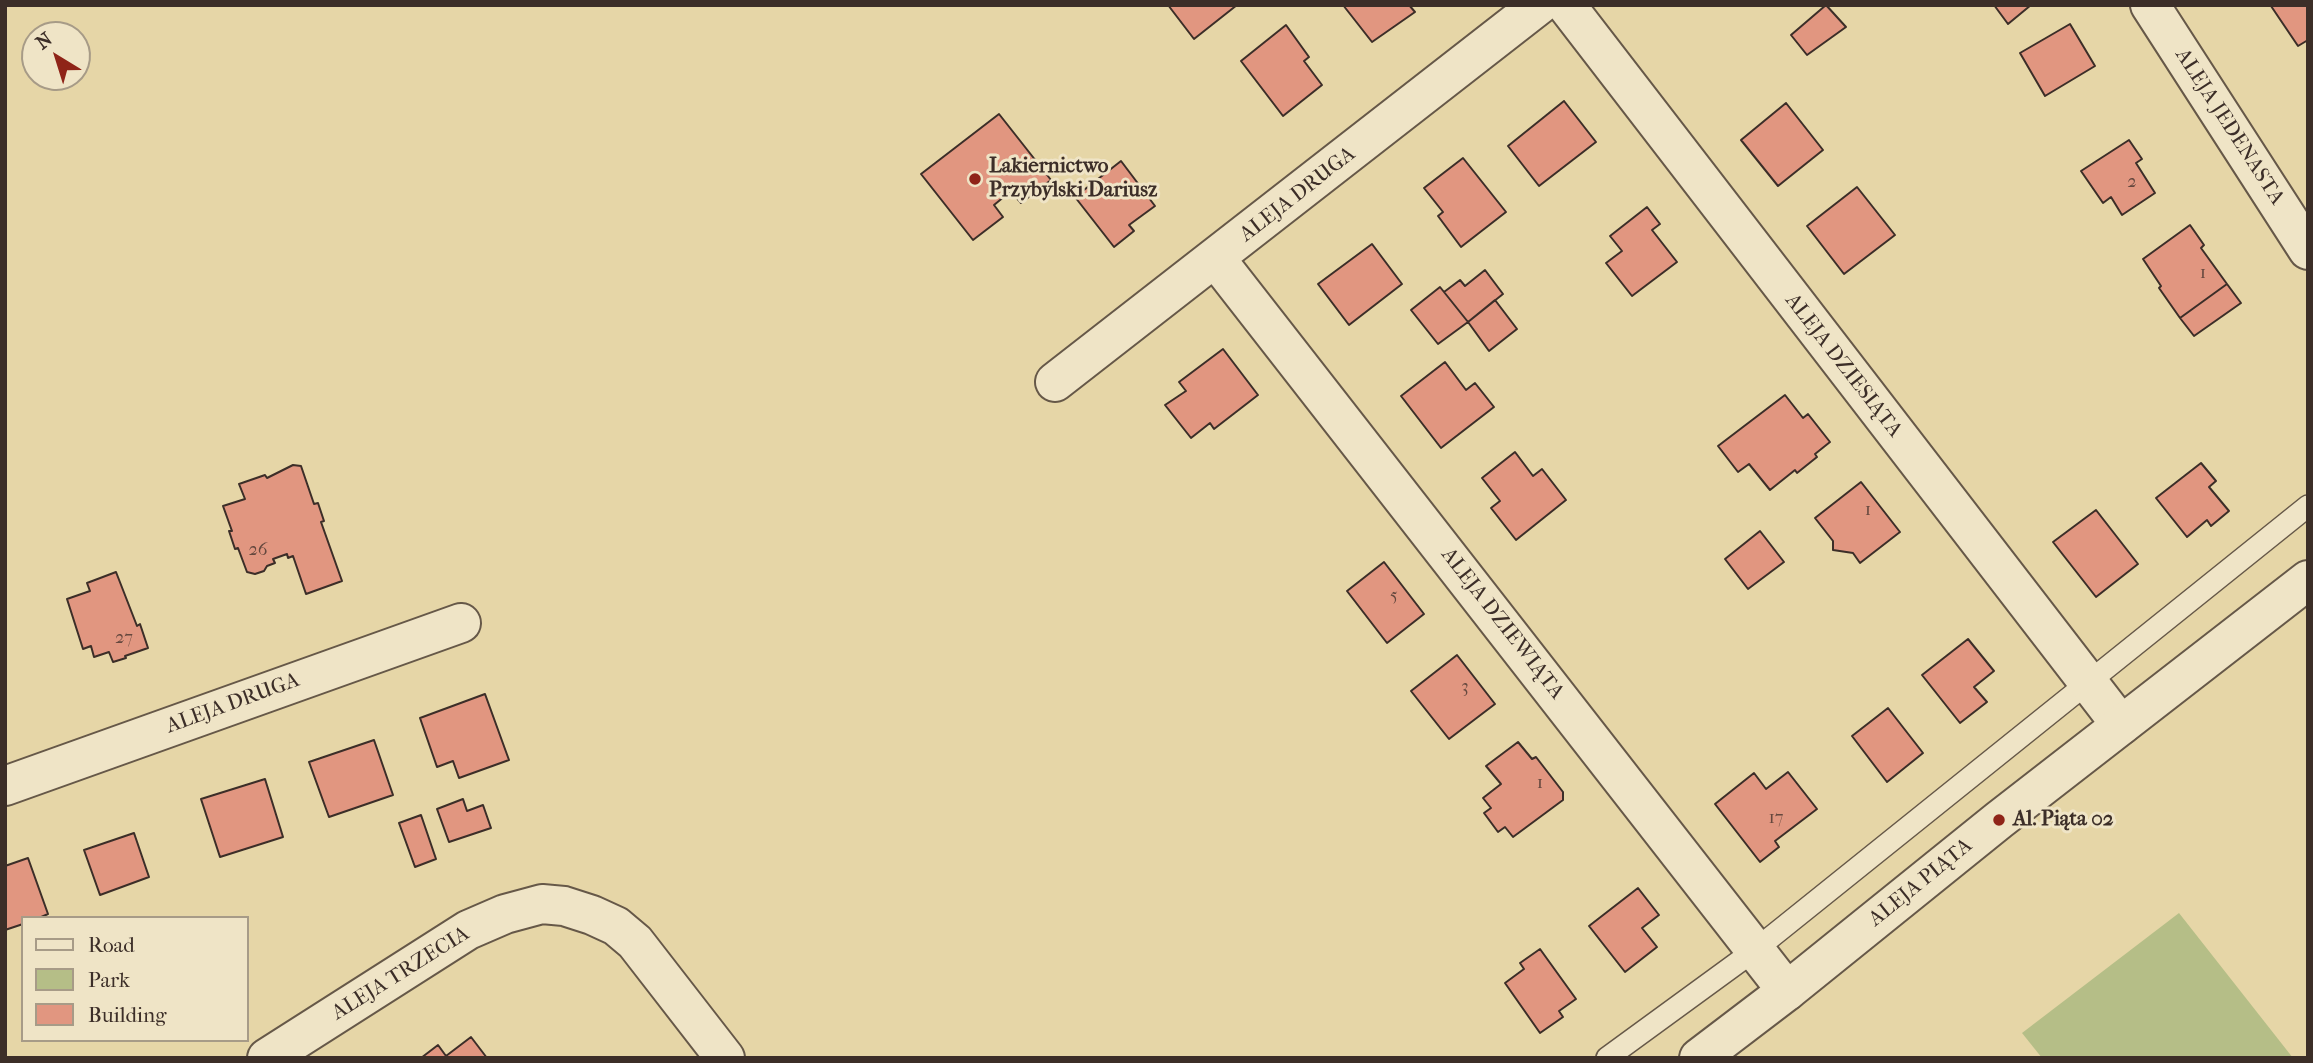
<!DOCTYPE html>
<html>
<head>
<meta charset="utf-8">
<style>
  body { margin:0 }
  #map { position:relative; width:2313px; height:1063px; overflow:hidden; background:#e6d6a7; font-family:"IM FELL French Canon",serif }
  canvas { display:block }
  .frame { position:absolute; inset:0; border:7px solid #3c2e28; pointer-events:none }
  .legend { position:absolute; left:21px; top:916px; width:228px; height:126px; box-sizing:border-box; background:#efe4c6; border:2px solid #a79b87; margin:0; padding:9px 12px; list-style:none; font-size:21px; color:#3c2e28 }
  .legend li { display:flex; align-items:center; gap:14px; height:35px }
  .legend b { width:35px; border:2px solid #a79b87 }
  .north { position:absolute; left:21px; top:21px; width:70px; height:70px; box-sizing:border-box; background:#efe4c6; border:2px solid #a79b87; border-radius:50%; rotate:322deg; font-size:19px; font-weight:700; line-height:28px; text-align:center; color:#3c2e28 }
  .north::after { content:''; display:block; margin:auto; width:24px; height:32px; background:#8f2418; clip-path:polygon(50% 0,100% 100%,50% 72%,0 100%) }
</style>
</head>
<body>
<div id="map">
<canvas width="2313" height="1063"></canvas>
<div class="frame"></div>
<ul class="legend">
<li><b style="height:9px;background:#efe4c6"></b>Road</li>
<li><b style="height:19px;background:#b5be87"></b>Park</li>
<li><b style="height:19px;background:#e19680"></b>Building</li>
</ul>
<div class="north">N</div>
</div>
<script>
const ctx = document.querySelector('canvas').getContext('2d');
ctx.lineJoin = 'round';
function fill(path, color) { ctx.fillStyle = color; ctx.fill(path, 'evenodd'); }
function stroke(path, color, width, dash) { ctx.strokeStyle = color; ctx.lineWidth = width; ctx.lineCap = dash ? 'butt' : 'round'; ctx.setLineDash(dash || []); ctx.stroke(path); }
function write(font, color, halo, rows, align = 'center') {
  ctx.font = font + ' "IM FELL French Canon",serif'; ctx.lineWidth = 6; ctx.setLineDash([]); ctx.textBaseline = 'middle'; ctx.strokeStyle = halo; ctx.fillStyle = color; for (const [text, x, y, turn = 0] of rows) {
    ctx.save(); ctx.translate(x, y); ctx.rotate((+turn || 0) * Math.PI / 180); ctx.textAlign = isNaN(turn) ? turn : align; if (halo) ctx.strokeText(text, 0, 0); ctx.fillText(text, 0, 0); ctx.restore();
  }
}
fill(new Path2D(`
  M2179,913l114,145h-251l-20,-25z`), '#b5be87');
const building = new Path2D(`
  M1168,5h69l-43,34z
  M1343,5h66l6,7 -43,30z
  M1826,5l20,22 -39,28 -16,-20z
  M1994,5h37l-23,19z
  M2308,5v35l-10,6 -27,-40z
  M2070,24l25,42 -50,30 -25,-43z
  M1286,25l23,32 -5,4 18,24 -39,31 -42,-55z
  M1564,101l32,41 -57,44 -31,-40z
  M1786,103l37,47 -45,36 -37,-46z
  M999,114l52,66 -30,23 -10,-12 -17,14 9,12 -30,23 -52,-66z
  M2129,140l13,19 -6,4 19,30 -33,22 -11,-18 -8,6 -22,-32z
  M1463,158l43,54 -45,35 -23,-31 5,-4 -19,-24z
  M1121,161l34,45 -26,19 5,6 -20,16 -39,-50z
  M1857,187l38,48 -51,39 -37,-48z
  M1647,207l13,17 -8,6 25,32 -45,34 -26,-33 16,-12 -12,-15z
  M2190,225l14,20 -3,3 26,36 -47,34 -21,-30 2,-2 -18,-27z
  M1372,244l30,40 -53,41 -31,-41z
  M1485,270l18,24 -35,28 -24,-30 16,-12 5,6z
  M2227,284l14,19 -47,33 -14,-18z
  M1440,287l28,35 -30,22 -27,-34z
  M1495,300l22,29 -28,22 -21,-29z
  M1223,349l35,46 -44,34 -4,-6 -19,15 -26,-33 21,-14 -7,-9z
  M1445,362l21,28 9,-7 19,24 -53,41 -40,-52z
  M1785,395l18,23 5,-4 22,28 -15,12 2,3 -20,16 -2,-3 -25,20 -21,-26 -11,8 -20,-26z
  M1515,452l18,24 9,-7 24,31 -50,40 -25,-32 9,-7 -18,-23z
  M2201,463l15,18 -7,6 20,24 -18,15 -4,-6 -20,17 -31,-39z
  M293,465l8,1 13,38 4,-1 6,18 -3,1 21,59 -36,13 -13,-38 -5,2 -1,-4 -14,5 2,4 -8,3 -3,5 -9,3 -8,-2 -9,-24 -3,1 -6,-18h3l-9,-25 22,-7 -6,-15 26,-9 2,3z
  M1861,482l39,50 -40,31 -7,-10 -20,-3v-9l-18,-23z
  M2096,510l42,54 -42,33 -43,-55z
  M1760,531l24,31 -36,27 -23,-30z
  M1384,562l40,52 -37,29 -40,-52z
  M116,572l21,54 3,-2 8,24 -23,8 1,2 -13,4 -4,-10 -15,5 -3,-11 -8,3 -16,-50 23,-8 -3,-8z
  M1968,639l26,32 -20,16 13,15 -27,21 -38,-48z
  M1457,655l38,49 -46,35 -38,-48z
  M485,694l24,66 -50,18 -6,-17 -16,6 -17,-49z
  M1888,708l35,45 -36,29 -35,-46z
  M374,740l19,55 -64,22 -20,-55z
  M1518,742l14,17 4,-2 27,35v8l-50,37 -8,-10 -7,5 -14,-19 7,-5 -8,-10 18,-14 -15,-18z
  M1788,772l29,37 -42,32 4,6 -19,15 -45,-58 39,-31 12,16z
  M265,779l18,58 -63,20 -19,-58z
  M463,799l4,12 16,-6 8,23 -42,14 -12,-33z
  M421,815l15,44 -21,8 -16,-44z
  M134,833l15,44 -49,18 -16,-45z
  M28,858l20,56 -9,4h-16v6l-18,6v-64z
  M1638,888l21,27 -17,13 15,19 -32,25 -36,-46z
  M1540,949l36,50 -17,12 4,6 -23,16 -35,-50 19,-14 -4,-6z
  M471,1037l16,21h-66l17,-13 8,11z`);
fill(building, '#e19680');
stroke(building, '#3c2e28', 2);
const service = new Path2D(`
  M1607,1058l148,-108 553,-444`);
const minor = new Path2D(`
  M1566,5l555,720
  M2150,5l158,245
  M1216,259l571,732
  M1055,382l484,-377
  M5,786l456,-163
  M267,1058l201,-128 37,-16 37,-10 22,2 28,9 24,11 19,16 90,116`);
const tertiary = new Path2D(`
  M1699,1058l88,-67 212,-171 309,-240`);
stroke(service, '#665848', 24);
stroke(minor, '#665848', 42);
stroke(tertiary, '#665848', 42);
stroke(service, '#efe4c6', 21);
stroke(minor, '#efe4c6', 38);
stroke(tertiary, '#efe4c6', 38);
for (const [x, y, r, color] of [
  [975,179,7,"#8f2418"],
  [1999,820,7,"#8f2418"]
]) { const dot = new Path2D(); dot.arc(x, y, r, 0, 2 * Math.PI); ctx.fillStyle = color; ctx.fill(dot); stroke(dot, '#efe4c6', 2.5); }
write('18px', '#65483e', null, [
  ["2",2132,183],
  ["1",2203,274],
  ["1",1868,511],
  ["26",258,551],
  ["5",1394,597],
  ["27",124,639],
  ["3",1465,688],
  ["1",1540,784],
  ["17",1776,819]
]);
write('21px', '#3c2e28', '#efe4c6', [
  ["ALEJA JEDENASTA",2229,127,57],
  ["ALEJA DRUGA",1298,195,-38],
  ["ALEJA DZIESIĄTA",1843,366,52],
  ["ALEJA DZIEWIĄTA",1502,624,52],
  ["ALEJA DRUGA",233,704,-20],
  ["ALEJA PIĄTA",1921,883,-39],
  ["ALEJA TRZECIA",401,974,-32]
]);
write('bold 21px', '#3c2e28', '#efe4c6', [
  ["Lakiernictwo",989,167],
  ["Przybylski Dariusz",989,191],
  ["Al. Piąta 02",2013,820]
], 'left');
</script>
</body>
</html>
